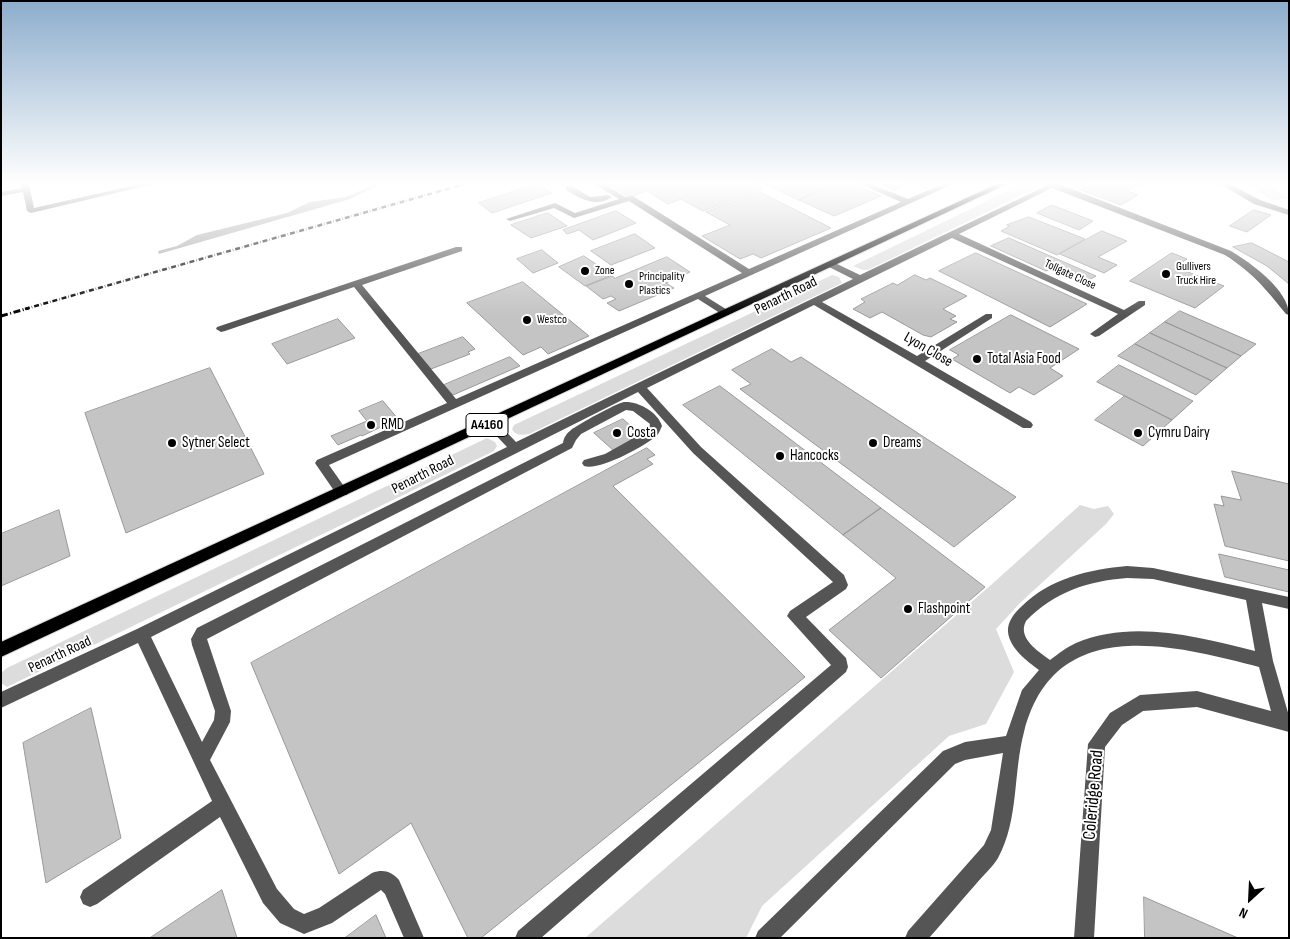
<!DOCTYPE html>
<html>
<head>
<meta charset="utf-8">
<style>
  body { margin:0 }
  #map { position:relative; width:1290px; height:939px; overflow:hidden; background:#fff; font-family:"Sofia Sans Condensed",sans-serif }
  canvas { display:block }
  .frame { position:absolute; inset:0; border:2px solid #000; pointer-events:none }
  .north { position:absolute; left:1225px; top:874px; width:50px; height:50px; -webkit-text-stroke:4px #fff; paint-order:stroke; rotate:205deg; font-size:14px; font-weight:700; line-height:20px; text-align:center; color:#000 }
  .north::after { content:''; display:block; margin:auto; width:18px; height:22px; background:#000; clip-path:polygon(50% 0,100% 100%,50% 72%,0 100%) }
</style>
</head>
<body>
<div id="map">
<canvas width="1290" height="939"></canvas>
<div class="frame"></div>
<div class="north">N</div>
</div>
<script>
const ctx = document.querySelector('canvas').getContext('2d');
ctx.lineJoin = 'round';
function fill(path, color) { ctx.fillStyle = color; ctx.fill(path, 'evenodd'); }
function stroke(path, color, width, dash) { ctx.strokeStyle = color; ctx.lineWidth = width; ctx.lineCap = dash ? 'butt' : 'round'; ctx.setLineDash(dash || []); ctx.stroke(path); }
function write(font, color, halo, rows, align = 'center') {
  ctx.font = font + ' "Sofia Sans Condensed",sans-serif'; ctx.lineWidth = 4; ctx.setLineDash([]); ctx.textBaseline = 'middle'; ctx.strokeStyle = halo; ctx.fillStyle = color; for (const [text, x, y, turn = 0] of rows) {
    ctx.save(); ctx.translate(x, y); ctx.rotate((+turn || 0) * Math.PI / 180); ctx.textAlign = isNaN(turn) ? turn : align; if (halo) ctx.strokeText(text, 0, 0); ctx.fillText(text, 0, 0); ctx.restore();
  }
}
fill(new Path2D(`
  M1022,184h15l1,3 -170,83h-5l-10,-4z
  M1248,184h18l23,14 -17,2z
  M832,275l7,2 3,6 -313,151c-8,1 -13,2 -17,-5l2,-4z
  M487,438l8,4 2,4 -3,5 -487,236 -6,-4v-10l6,-5z
  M1080,505l14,4 14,-3 6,8 -8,10 -85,78 -25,27 18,43 -28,52 -37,12 -187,170 -16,32h-161l406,-353z`), '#dcdcdc');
fill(new Path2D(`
  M376,184h5l-31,15 -191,55 -1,-3 19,-5 20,-11 90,-22 23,-11 36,-5z`), '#a3a3a3');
const building = new Path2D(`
  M536,184l16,9 -60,20 -13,-10z
  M607,184h145l10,5 -59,22 -22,-12 -13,5 -21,-13 -18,6z
  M766,184h64l3,1 -34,15z
  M836,184h17l28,12 -47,20 -35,-16z
  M880,184h28l-14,6z
  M1092,184h48l-13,7 11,4 -17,10 -40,-15z
  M760,192l71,36 -70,30 -8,-4 -13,5 -38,-23 28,-11 -24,-13z
  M1052,205l41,16 -14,9 -42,-17z
  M1254,210l17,5 -24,17 -17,-6z
  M616,211l20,12 -43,17 -14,-10 -12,4 -4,-4z
  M548,213l19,13 -36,12 -20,-13z
  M1029,217l56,22 -28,16 -56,-24 9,-5 -3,-1z
  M1102,231l25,10 -29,16 19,8 -13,8 -44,-19z
  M635,234l20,14 -44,17 -20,-14z
  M1009,238l87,38 -11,6 -31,-14 -8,3 -55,-25z
  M1252,243l37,19v22l-22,-18 -34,-19z
  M542,250l16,13 -25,10 -16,-14z
  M976,253l111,51 -37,23 -111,-56z
  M1172,253l15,6 -12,8 49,19 -29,22 -65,-27z
  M584,256l28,19 -27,11 -26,-19z
  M667,257l23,15 -24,11 8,5 -55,23 -12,-8 9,-4 -5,-3 -8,3 -17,-13 26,-10 3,2z
  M915,275l11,5 4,-2 37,18 -24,13 13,7 -6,3 7,3 -26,15 -8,-2 -41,-23 -12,6 -17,-9 12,-7 -4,-3 32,-16 4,2z
  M523,282l66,54 -41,18 -7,-7 -18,8 -56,-52z
  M1180,311l76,33 -15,12 -76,-34z
  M1011,315l68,34 -29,19 13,8 -29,19 -15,-8 -9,6 -58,-34 7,-4 -9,-5z
  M338,319l17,19 -68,26 -15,-20z
  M1165,322l76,34 -14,12 -77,-35z
  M1150,333l77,35 -15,13 -77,-37z
  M463,337l12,12 -7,3 2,2 -39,15 -13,-15z
  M1135,344l77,37 -16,14 -78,-39z
  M772,349l19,13 10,-5 215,140 -62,50 -214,-158 11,-5 -19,-14z
  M510,357l10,9 -67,29 -9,-10z
  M1119,365l74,36 -21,19 -75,-38z
  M210,368l54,106 -138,59 -41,-120z
  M720,386l161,122 -38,27 -160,-130z
  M1125,396l47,24 -29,26 -48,-26z
  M383,401l15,18 -36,17 -1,-1 -23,10 -7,-9 36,-15 -8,-10z
  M623,419l17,15 -26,17 -20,-18z
  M647,448l8,7 -8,4 6,5 -40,22 192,191 -324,261h-13l-57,-115 -72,51 -88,-211z
  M1232,471l57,13v77l-64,-15 -11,-42 10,2 -3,-10 20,4z
  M881,508l104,79 -104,91 -52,-48 67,-52 -53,-43z
  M59,510l11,46 -69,30v-52z
  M1219,554l70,16v22l-64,-15z
  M91,708l30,130 -75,45 -23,-140z
  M222,890l15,48h-87z
  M1144,897l94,41h-93z
  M376,915l10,23h-41z`);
fill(building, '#c4c4c4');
stroke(building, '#999', 1);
const major = new Path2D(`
  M997,184h10l-1006,473v-15z`);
stroke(major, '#dbdbdb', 2);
fill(new Path2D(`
  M21,184h8l5,24 106,-24h14l-123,29 -4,-2 -4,-19 -22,4v-4l21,-4z
  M594,184h10l21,13 8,-1 116,73 152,-67 -41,-18h11l37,15 35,-15h10l-248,112 24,15v4h-6l-25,-16 -369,166 19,27 -1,3h-10l-20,-29 -2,-3 2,-3 130,-57 -93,-116 -129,44 -4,1 -5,-3 1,-2 239,-80h6v4l-100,34 94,114 286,-126 -113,-72 -55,17 -20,-10 -44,13 -4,-2 49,-16 20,10 44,-14z
  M1044,184h15l172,67c20,12 58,39 58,64l-3,-1c-21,-26 -33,-41 -61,-59l-173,-67 -93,46 165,76 15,-9h6v4l-46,31 -4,1 -5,-3 28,-20 -166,-76 -130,64 95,54 69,-42h6v4l-67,43 106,61 2,3 -2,3h-8l-209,-123 -167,83 54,59 143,128 4,10 -2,4 -40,28 40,41 2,9 -2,5 -305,266h-26l3,-7 313,-266 -44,-49 3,-5 43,-29 -140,-129 -55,-61 -487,245 51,105 12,-22 1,-9 -23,-66 -1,-6 6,-11 366,-185c1,-6 4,-10 8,-13 6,-5 46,-27 53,-28 14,-1 34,10 38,24 -2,4 -3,8 -6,10 -12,11 -57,35 -72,30l-2,-3 2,-3 21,-6 43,-24 2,-6 -17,-13 -7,-1 -45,24 -5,6 -4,8 -365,191 24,72 -1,11 -20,38 67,129 17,20 10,5 15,-6 53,-35c11,-4 19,-2 27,7l25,58h-20l-19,-44 -4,-4 -49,33 -28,11 -24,-11 -17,-20 -43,-86 -123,87 -7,3 -7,-3 -3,-7 3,-7 129,-89 -74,-158 -137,65v-16l136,-63 370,-182 -20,-21 -2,-3 2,-3h8l21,22 337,-163 -24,-12v-4h6l25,12 186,-89z
  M1220,184h10l30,16 29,10v5l-35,-11z
  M566,186h6l18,11 18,-2 4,2c-16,11 -31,2 -46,-7z
  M1127,566l26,2 136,29v12l-27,-6 11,58 16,55v16l-92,-25 -54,4 -21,14 -17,22 -11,191h-20l14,-194 22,-31 30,-18 57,-4 74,20 -12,-44c-88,-23 -205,-53 -235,65 -11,41 -5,88 -26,126 -5,9 -15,17 -22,26 -16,18 -31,36 -47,54h-24l3,-7 76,-86 7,-15 12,-77 -38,7 -10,4 -175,174h-25l3,-7 185,-180 22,-9 41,-6 16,-46 17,-20c-12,-9 -29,-21 -31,-38 -1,-10 7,-20 14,-26 27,-27 68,-37 105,-40zM1127,578l26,1 93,21 9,51c-57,-14 -122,-32 -179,-8 -9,4 -18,11 -26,17 -12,-9 -33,-22 -24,-39 28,-29 62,-40 101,-43z`), '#555');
fill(major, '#000');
stroke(new Path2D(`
  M25,309l440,-125`), '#000', 2.5, [5, 2, 0.5, 2]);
stroke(new Path2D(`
  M1,316l28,-8`), '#000', 3, [7, 2.5, 1, 2.5]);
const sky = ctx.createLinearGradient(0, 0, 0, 316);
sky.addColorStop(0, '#8cadcc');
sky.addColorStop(0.58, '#fff');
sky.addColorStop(1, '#ffffff00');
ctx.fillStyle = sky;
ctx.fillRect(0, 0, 1290, 316);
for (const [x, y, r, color] of [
  [585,271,5,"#000"],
  [1166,274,5,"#000"],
  [629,284,5,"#000"],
  [527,320,5,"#000"],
  [977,359,5,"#000"],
  [371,425,5,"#000"],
  [617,433,5,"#000"],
  [1138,433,5,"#000"],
  [172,443,5,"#000"],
  [873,443,5,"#000"],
  [780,456,5,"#000"],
  [908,609,5,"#000"]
]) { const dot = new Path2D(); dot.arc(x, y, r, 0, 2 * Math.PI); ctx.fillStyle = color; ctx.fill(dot); stroke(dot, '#fff', 2); }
write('12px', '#000', '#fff', [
  ["Gullivers",1176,267],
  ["Truck Hire",1176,281],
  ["Zone",595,271],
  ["Principality",639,277],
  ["Plastics",639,291],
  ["Westco",537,320]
], 'left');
write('12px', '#000', '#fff', [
  ["Tollgate Close",1070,275,25]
]);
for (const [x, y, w] of [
  [487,425,42]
]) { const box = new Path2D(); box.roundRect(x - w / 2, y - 11.5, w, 23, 4); ctx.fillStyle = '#fff'; ctx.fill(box); stroke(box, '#000', 1); }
write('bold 14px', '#000', null, [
  ["A4160",487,425]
]);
write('15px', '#000', '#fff', [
  ["Penarth Road",786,296,-26],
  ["Lyon Close",928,350,30],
  ["Penarth Road",423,475,-27],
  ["Penarth Road",60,655,-25]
]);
write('15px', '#000', '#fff', [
  ["Total Asia Food",987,359],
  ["RMD",381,425],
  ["Costa",627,433],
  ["Cymru Dairy",1148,433],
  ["Sytner Select",182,443],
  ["Dreams",883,443],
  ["Hancocks",790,456],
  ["Flashpoint",918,609]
], 'left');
write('18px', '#000', '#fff', [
  ["Coleridge Road",1094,795,-85]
]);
</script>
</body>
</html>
